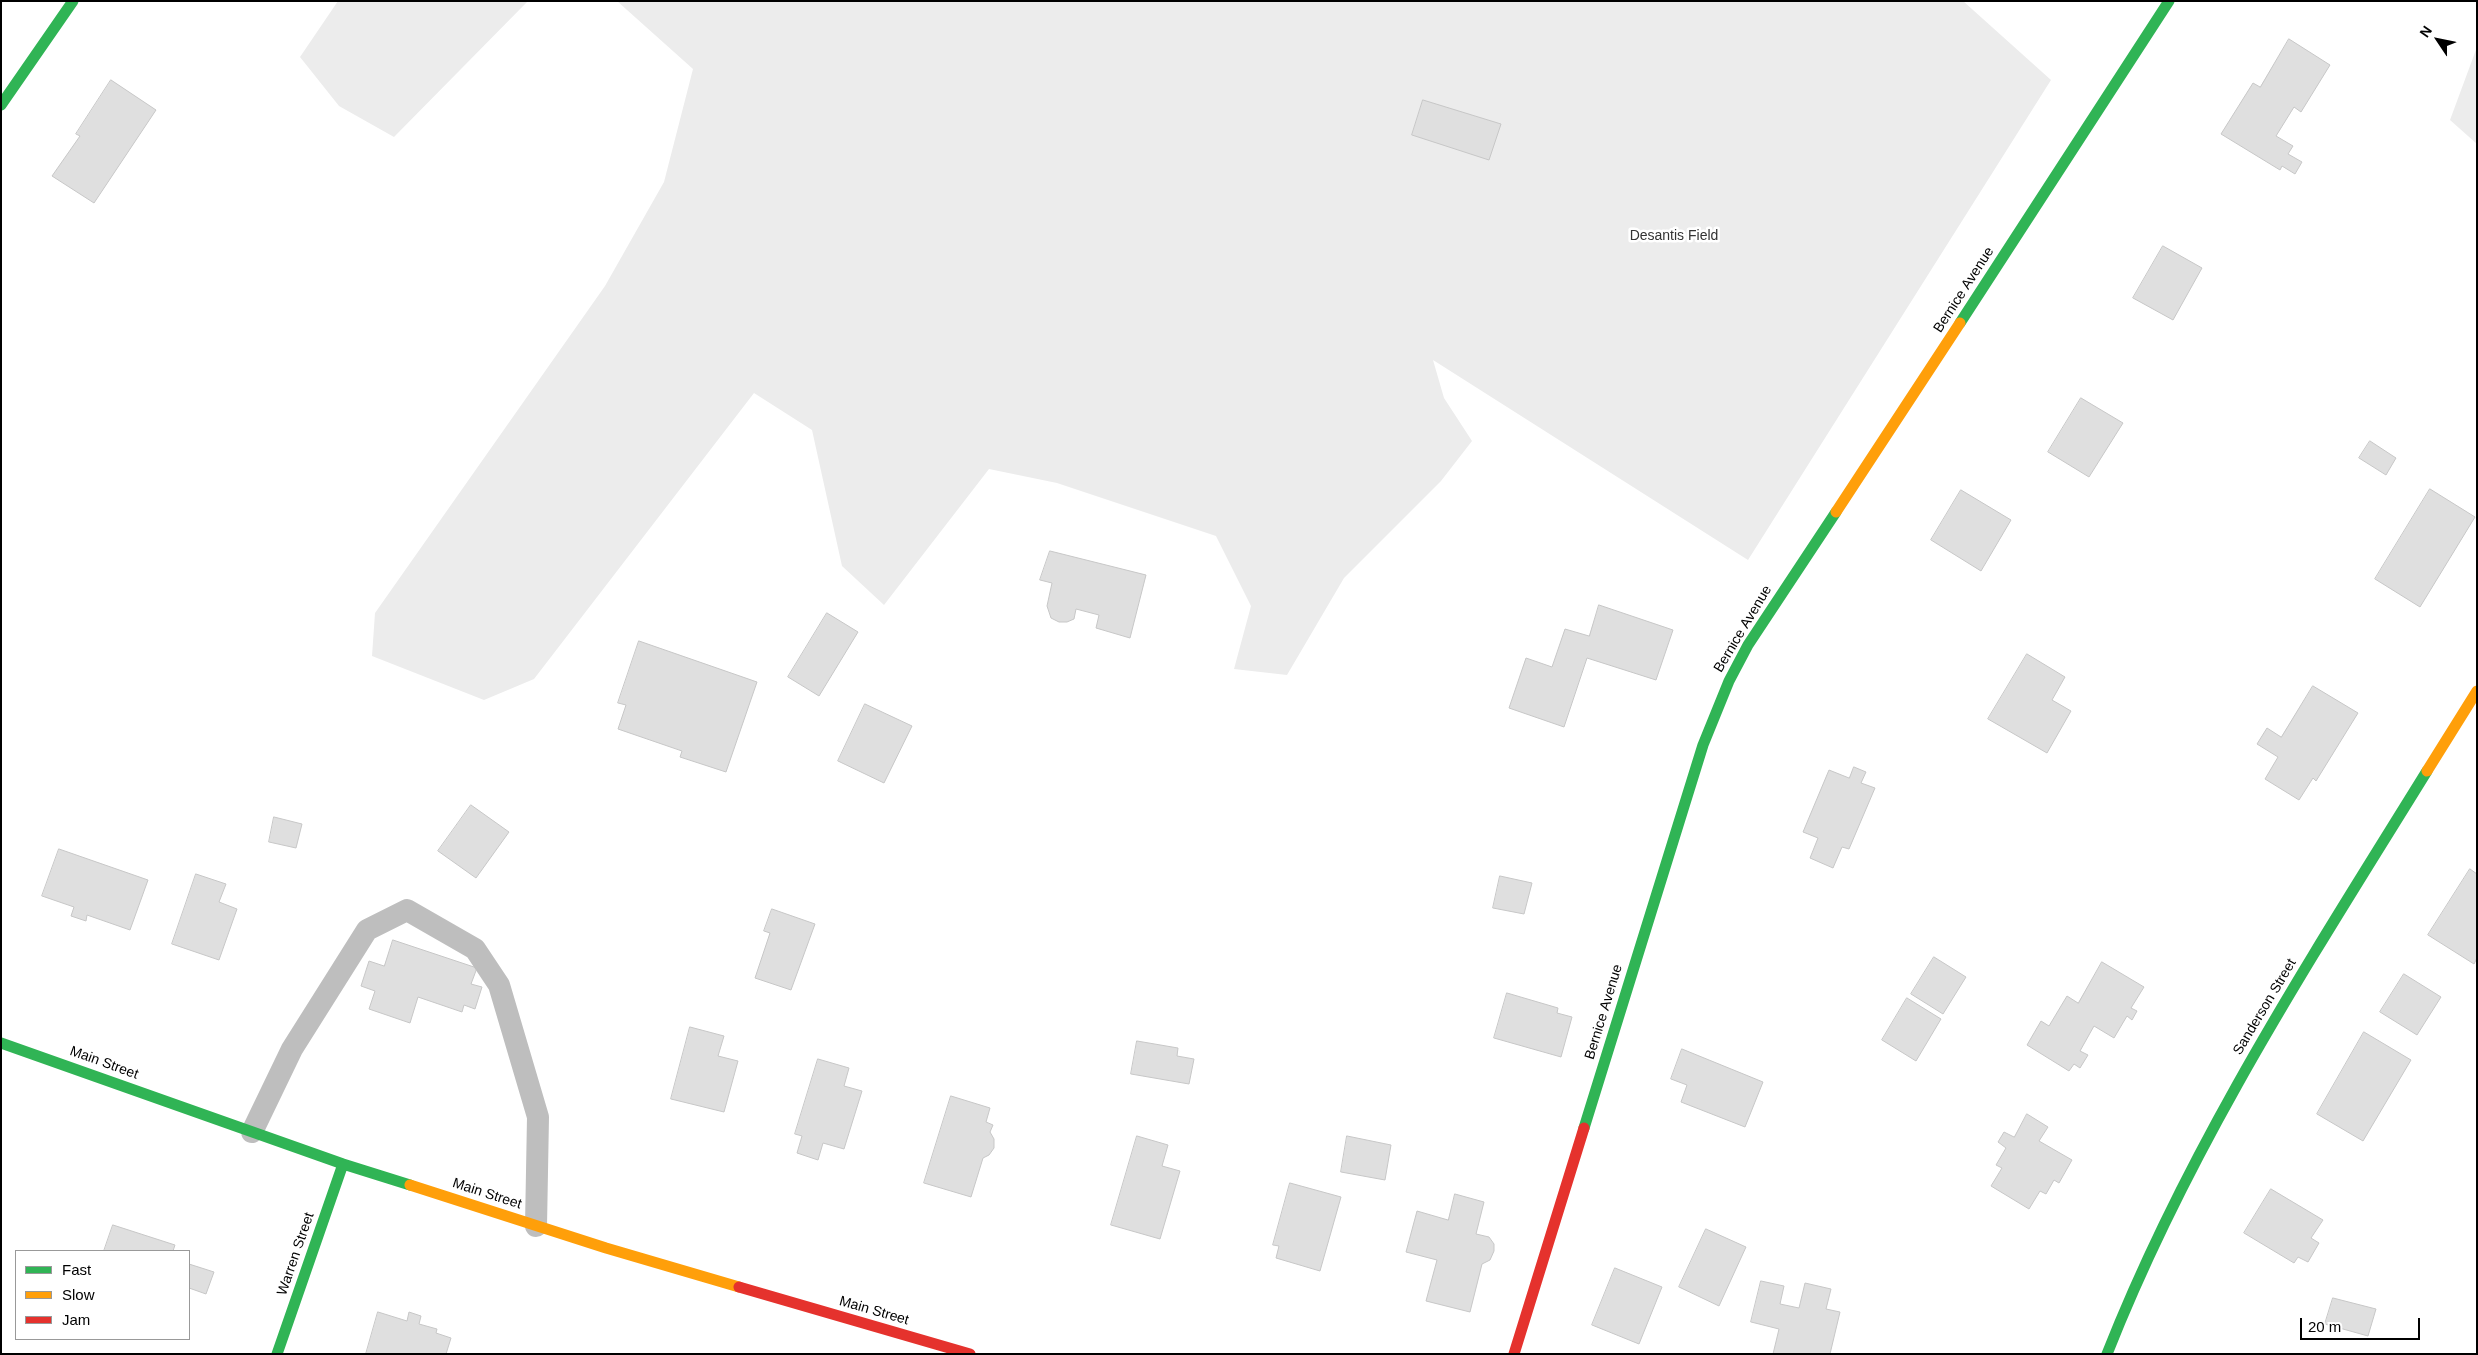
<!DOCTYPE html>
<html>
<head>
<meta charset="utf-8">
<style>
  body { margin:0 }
  #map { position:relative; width:2478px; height:1355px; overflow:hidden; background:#fff; font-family:Arial,sans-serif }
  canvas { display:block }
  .frame { position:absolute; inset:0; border:2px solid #000; pointer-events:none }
  .legend { position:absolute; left:15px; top:1250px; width:175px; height:90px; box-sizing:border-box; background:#fff; border:1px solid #999; margin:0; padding:6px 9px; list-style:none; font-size:15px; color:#000 }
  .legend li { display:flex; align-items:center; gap:10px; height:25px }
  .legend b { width:25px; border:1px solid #999 }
  .north { position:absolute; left:2413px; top:15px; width:50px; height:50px; -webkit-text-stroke:4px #fff; paint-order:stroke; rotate:304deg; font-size:14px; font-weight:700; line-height:20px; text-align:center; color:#000 }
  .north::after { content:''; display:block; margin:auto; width:18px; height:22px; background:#000; clip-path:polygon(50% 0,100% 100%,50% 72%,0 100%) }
  .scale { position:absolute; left:2300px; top:1318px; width:120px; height:22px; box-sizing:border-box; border:2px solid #000; border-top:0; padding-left:6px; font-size:15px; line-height:18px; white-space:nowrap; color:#000; -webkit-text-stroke:4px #fff; paint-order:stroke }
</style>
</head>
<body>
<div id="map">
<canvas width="2478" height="1355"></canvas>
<div class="frame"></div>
<ul class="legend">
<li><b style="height:6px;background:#30b455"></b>Fast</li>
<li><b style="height:6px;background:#ff9f0a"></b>Slow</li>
<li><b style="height:6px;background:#e5322d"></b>Jam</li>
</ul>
<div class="north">N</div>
<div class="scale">20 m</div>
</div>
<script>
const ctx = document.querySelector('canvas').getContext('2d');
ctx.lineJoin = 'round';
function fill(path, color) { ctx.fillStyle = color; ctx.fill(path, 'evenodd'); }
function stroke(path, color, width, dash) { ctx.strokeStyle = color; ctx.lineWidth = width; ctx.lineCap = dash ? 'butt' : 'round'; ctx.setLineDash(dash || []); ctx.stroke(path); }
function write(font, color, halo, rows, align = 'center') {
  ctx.font = font + ' Arial,sans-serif'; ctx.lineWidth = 5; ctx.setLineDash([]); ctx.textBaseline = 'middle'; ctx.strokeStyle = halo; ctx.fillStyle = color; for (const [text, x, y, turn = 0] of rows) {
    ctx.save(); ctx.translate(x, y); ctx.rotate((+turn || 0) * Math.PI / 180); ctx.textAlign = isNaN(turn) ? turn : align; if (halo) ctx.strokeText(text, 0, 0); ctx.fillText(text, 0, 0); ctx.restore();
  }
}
fill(new Path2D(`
  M338,1h190l-134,136 -55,-31 -39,-49z
  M617,1h1346l88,79 -303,480 -315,-200 11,38 28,43 -31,40 -97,97 -57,97 -53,-6 17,-63 -35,-70 -159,-53 -68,-14 -105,136 -42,-39 -30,-136 -58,-37 -220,286 -50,21 -112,-44 3,-43 230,-327 59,-104 29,-113z
  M2477,47v97l-27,-24z`), '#ececec');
const building = new Path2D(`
  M2289,39l41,26 -29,47 -7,-5 -18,29 17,10 -5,8 14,8 -7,12 -13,-8 -2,4 -59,-36 32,-51 7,4z
  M111,80l45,30 -62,93 -42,-27 28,-40 -4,-2z
  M1423,100l78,24 -12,36 -77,-25z
  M2163,246l39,22 -29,52 -40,-22z
  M2081,398l42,25 -34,54 -41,-25z
  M2370,441l26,17 -10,17 -27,-17z
  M2430,489l45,28 -55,90 -45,-28z
  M1961,490l50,30 -30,51 -50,-31z
  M1050,551l96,24 -16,63 -34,-10 3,-13 -23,-6 -2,10 -7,3h-8l-8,-4 -4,-12 5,-23 -12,-3z
  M1599,605l74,25 -17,50 -69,-22 -23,69 -55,-19 17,-50 26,9 13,-38 24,7z
  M827,613l31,19 -39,64 -31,-19z
  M639,641l118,41 -31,90 -46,-15 2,-6 -64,-22 8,-24 -8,-2z
  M2027,654l38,23 -13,23 19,11 -24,42 -59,-34z
  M2313,686l45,27 -42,68 -3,-3 -14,22 -34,-21 13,-22 -21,-13 10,-16 14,9z
  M865,704l47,22 -28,57 -46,-22z
  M1854,767l12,5 -5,11 14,5 -26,61 -7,-2 -9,21 -23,-10 8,-20 -15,-6 26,-62 20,8z
  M471,805l38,27 -33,46 -38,-27z
  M274,817l28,7 -6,24 -27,-6z
  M59,849l89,31 -18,50 -43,-15 -1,6 -15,-5 3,-9 -32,-11z
  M2470,869l7,5v84l-3,6 -46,-29z
  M196,874l30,10 -7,18 18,7 -18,51 -47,-16z
  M1500,876l32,7 -8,31 -31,-6z
  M772,909l43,15 -24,66 -36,-12 15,-45 -6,-2z
  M393,940l84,28 -6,16 11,3 -7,22 -11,-4 -2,7 -44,-15 -8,26 -41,-14 6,-18 -14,-5 8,-25 15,5z
  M1934,957l32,20 -23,37 -32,-20z
  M2102,962l42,25 -13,21 6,3 -5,9 -5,-4 -13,22 -20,-12 -14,25 8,4 -8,13 -6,-4 -5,7 -42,-26 14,-24 8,5 18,-30 11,7z
  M2404,974l37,23 -24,38 -37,-23z
  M1507,993l51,15 -1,5 15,4 -11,40 -67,-19z
  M1907,998l34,21 -25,42 -34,-21z
  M690,1027l34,9 -6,20 20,5 -14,51 -53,-13z
  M2364,1032l47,28 -48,81 -46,-27z
  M1137,1041l41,7 -1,8 17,3 -5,25 -58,-10z
  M1682,1049l81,33 -18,45 -64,-25 6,-17 -16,-6z
  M818,1059l31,9 -5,18 18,5 -18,58 -21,-6 -5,17 -21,-7 5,-17 -7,-2z
  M951,1096l39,12 -4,14 7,3 -3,7 4,7v9l-5,7 -6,3 -12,39 -47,-14z
  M2027,1114l21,13 -9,14 33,19 -13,23 -5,-3 -8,14 -6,-3 -11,18 -38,-23 11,-18 -6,-3 10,-17 -8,-6 6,-10 10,5z
  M1137,1136l31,9 -6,21 18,5 -20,68 -49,-14z
  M1347,1136l44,9 -6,35 -44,-8z
  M1290,1183l51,14 -21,74 -44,-13 3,-12 -6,-1z
  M2271,1189l52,31 -12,18 8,5 -11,19 -10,-5 -4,6 -50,-30z
  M1455,1194l29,8 -8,32 13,3 5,7v7l-4,9 -8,4 -12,48 -44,-11 11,-41 -31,-8 11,-41 31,9z
  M113,1225l62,20 -2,6h-69z
  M1706,1229l40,18 -27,59 -40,-19z
  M189,1264l25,8 -8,22 -17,-6z
  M1615,1268l47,19 -23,57 -47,-19z
  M1761,1281l23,5 -4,18 19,4 6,-25 26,6 -5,20 14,3 -10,42h-57l6,-25 -28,-7z
  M2333,1298l43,11 -8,27 -43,-12z
  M378,1312l29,9 2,-9 12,4 -2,8 18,5 -1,4 15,5 -5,16h-80z`);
fill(building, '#dfdfdf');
stroke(building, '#c7c7c7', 1);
stroke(new Path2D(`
  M252,1132l40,-83 75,-119 40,-20 68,39 24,36 39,132 -2,109`), '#bebebe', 22);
stroke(new Path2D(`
  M1,105l72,-104
  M1960,323l209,-322
  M1,1043l342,121 67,21
  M1584,1128l119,-383 26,-64 19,-36 88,-133
  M277,1354l66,-190
  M2107,1354c82,-208 203,-394 320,-583`), '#30b455', 11);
stroke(new Path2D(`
  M1836,512l124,-189
  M2427,771l50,-80
  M410,1185l196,63 133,39`), '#ff9f0a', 11);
stroke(new Path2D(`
  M739,1287l231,67
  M1514,1354l70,-226`), '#e5322d', 11);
write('14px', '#333', '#fff', [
  ["Desantis Field",1674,236]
]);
write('14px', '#000', '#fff', [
  ["Bernice Avenue",1964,290,-57],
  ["Bernice Avenue",1743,629,-59],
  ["Sanderson Street",2265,1007,-59],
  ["Bernice Avenue",1604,1012,-73],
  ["Main Street",104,1063,20],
  ["Main Street",487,1194,18],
  ["Warren Street",296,1254,-71],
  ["Main Street",874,1311,16]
]);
</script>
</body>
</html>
